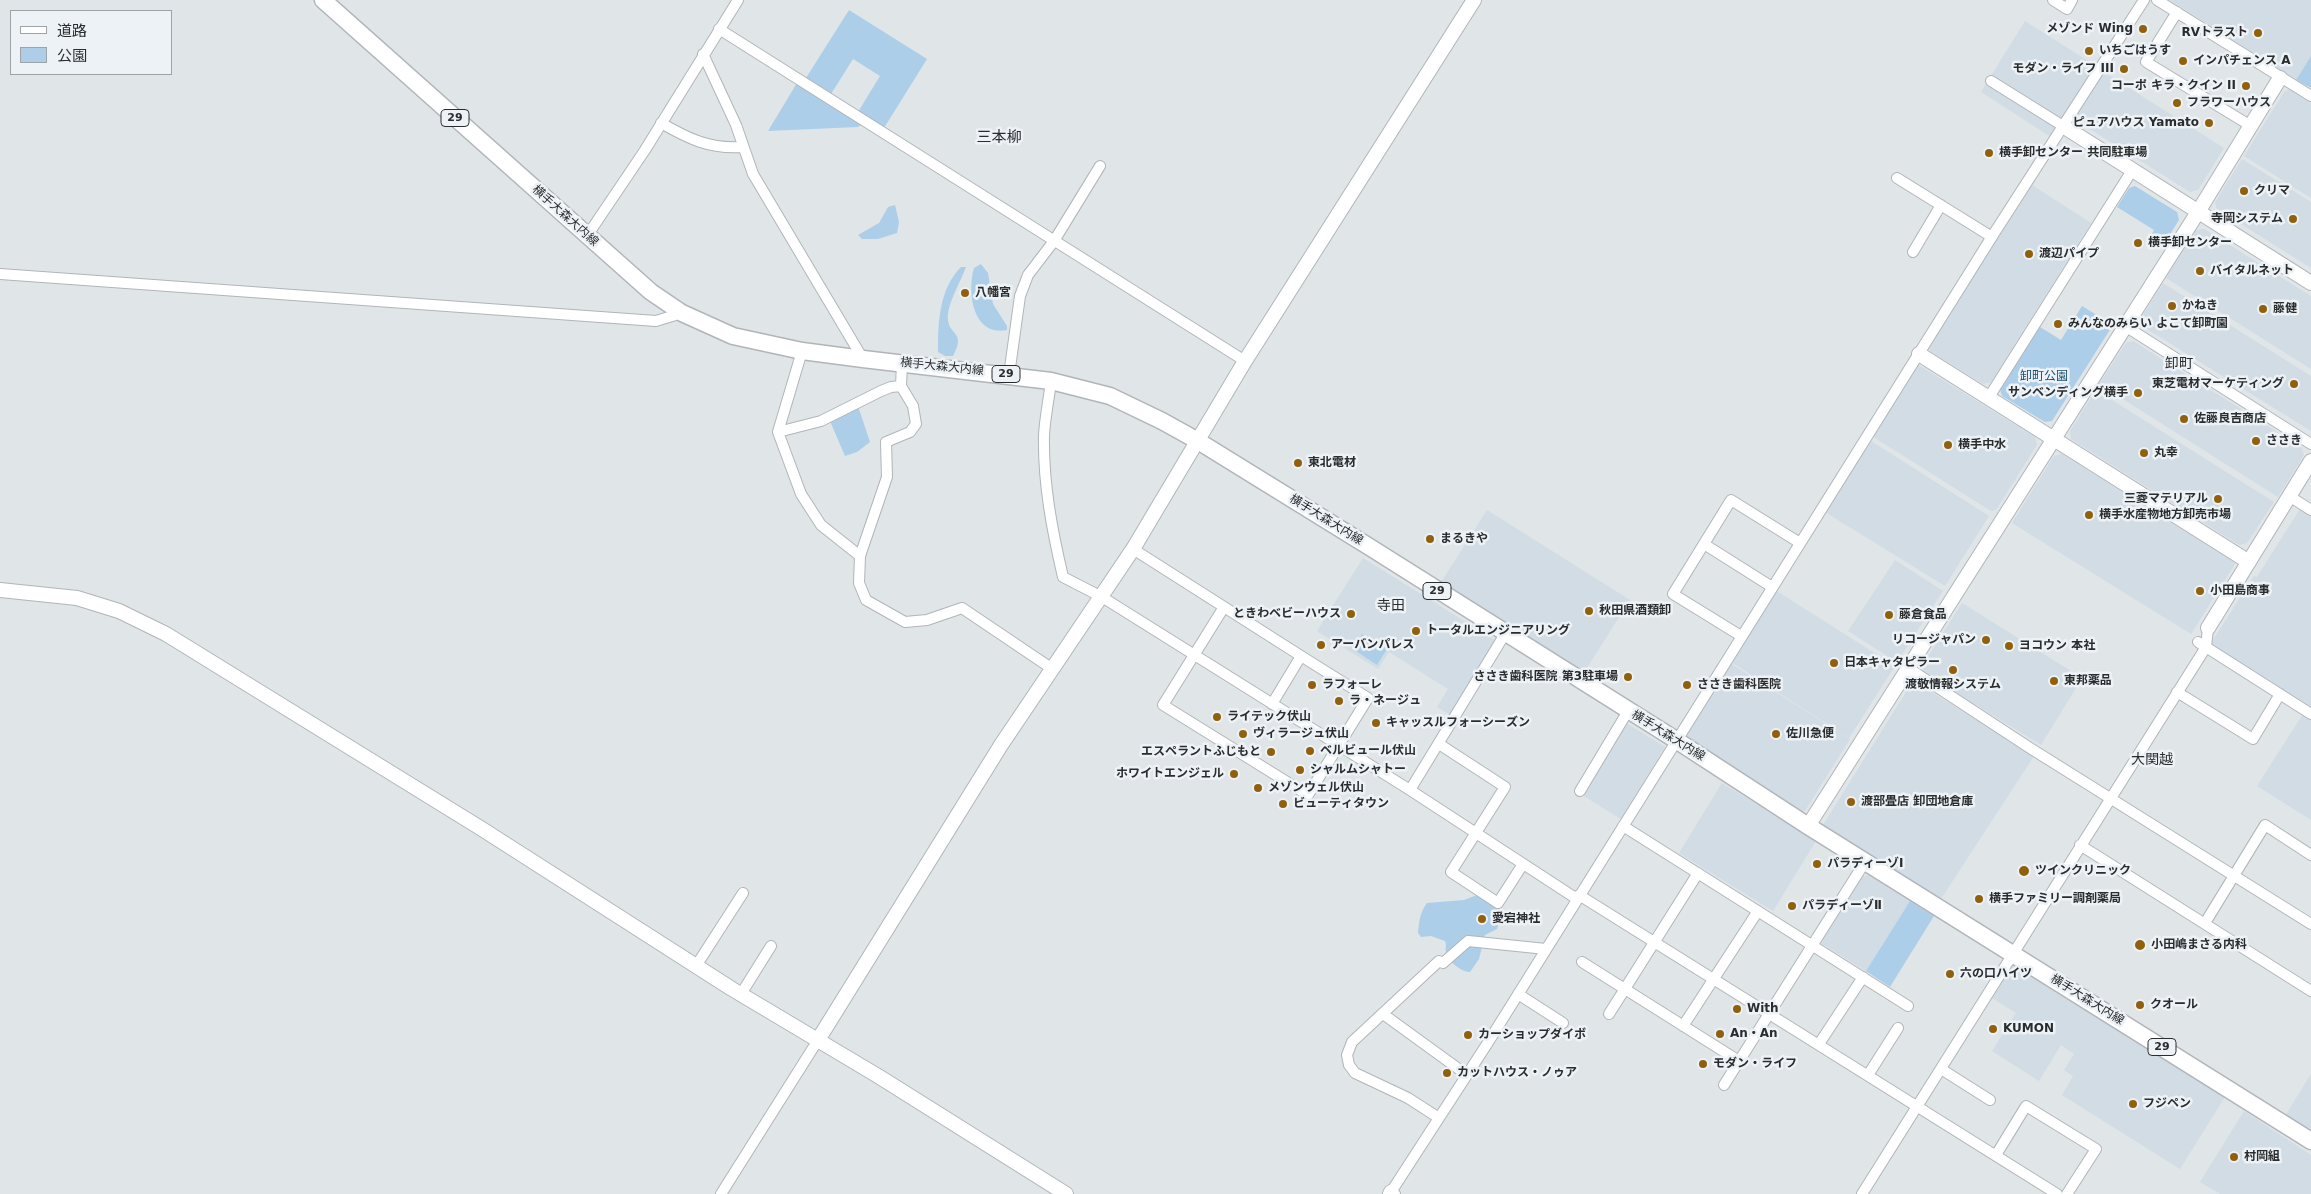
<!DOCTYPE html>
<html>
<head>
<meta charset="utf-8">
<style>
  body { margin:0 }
  #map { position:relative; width:2311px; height:1194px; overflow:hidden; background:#e0e5e8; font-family:"DejaVu Sans","Noto Sans JP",sans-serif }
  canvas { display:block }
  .legend { position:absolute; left:10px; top:10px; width:162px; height:65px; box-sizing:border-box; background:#edf2f6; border:1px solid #9fa3a6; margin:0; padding:6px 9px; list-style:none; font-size:15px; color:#2a2c2d }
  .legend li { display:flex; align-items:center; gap:10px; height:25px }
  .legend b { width:25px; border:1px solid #9fa3a6 }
</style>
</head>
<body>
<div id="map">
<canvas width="2311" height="1194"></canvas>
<ul class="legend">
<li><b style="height:6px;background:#fff"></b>道路</li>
<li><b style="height:14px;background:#accee9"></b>公園</li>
</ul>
</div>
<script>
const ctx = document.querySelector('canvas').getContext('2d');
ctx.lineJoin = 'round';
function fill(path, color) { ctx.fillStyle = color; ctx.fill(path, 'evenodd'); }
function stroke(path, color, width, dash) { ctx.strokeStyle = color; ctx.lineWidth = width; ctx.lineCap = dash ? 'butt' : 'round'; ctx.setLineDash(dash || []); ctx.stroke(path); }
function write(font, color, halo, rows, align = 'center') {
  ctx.font = font + ' "DejaVu Sans","Noto Sans JP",sans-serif'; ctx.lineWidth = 5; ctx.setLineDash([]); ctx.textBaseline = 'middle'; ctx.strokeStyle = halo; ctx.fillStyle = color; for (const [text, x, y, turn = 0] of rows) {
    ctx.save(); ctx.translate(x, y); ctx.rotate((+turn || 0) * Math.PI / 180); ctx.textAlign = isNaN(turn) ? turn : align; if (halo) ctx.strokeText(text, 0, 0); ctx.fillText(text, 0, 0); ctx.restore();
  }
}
fill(new Path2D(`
  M2170,0h141v56l-15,24z
  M2025,21l71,45 -45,71 -70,-45z
  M2104,72l120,76 -26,42 -8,2 -116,-73z
  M2289,89l22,14v95l-67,-42 40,-64z
  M2242,159l69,43v66l-94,-59 -2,-7z
  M2032,185l59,38 -100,159 -8,2 -53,-33 -2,-5z
  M2204,229l107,67v73l-145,-91 30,-48z
  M2163,283l148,93v55l-169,-105 -1,-8z
  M2133,341l168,106 3,8 -26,42 -179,-113 27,-41z
  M1917,364l118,73 2,8 -41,65 -5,1 -119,-75z
  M2096,390l178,112 -27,41 -8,2 -168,-106 -1,-8z
  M1871,441l118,75 -44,70 -120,-74z
  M2062,454l172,108 1,2 -44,70 -179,-111 42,-67z
  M2300,509l11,6v193l-8,-2 -94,-60 45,-70 3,1z
  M1487,510l143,90 -47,74 -143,-90z
  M1363,558l135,84 -46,74 -15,-9 11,-18 -59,-37 -11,17 -61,-38z
  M1895,560l48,31 -46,71 -49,-31z
  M1775,590l120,76 -46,72 -118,-76z
  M1962,603l120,75 -41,67 -117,-72 -2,-7z
  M1730,663l120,76 -45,72h-3l-117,-73 -1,-3z
  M1917,683l117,73 -93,143 -118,-74 88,-141z
  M2303,714l8,4v102l-54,-34z
  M1626,723l39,24 -44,72 -39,-24z
  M1722,783l94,58 -43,70 -94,-58z
  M1868,875l42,26 -44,70 -45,-28 41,-66z
  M2013,965l212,132 -45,72 -118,-74 11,-19 -9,-6 10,-16 -13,-9 -22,36 -47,-30 24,-38 -24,-15z
  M2311,1074v58l-26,-16z
  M2244,1111l67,44v39h-91l-20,-12z`), '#d1dce5');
fill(new Path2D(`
  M849,10l78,49 -43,69 -26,-16 22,-36 -27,-17 -22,35 -25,-16z
  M2311,56v32l-15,-8z
  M797,83l65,41 -4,3 -90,4z
  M2135,186l42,26 2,8 -17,27 -13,-8 5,-9 -37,-23 12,-19z
  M895,205l4,17 -2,11 -19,6h-16l-4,-4 21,-12 9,-16z
  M981,264l7,9 5,31 14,22v4c-35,7 -40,-39 -33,-62z
  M961,267h5c-5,14 -20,39 -18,53 2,16 18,12 5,36h-8l-7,-4c0,-29 1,-63 23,-85z
  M2082,306l31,19 -61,96 -7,1 -43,-26 -2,-7 40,-62 21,13z
  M858,406l12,36 -13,10 -12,4 -15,-35z
  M1362,634l25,15 -10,16 -24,-16z
  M1480,894l18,15 2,9 -3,11 -12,6 -6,24 -9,13c-9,0 -21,-10 -24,-20 -1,-5 1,-7 -1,-11l-14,-5 -10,1 -3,-4c1,-11 2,-21 9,-30l37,-3z
  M1910,901l24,15 -44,71 -24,-16z`), '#accee9');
const street = new Path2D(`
  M2053,0l14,9 5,-9
  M2157,0l154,96
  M2177,12l-31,50 105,64
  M719,29l526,332
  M703,54l33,71 17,49 110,185
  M1991,81l72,45
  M661,123c28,16 48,26 81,24
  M1897,178l95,59
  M587,236l58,-86 93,-150
  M1913,252l28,-47
  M0,274l656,47 26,-8
  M2125,326l186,118
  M802,351l-24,81 23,62 20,31 39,31 -1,27 7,17 39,22 22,-2 35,-12 89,60
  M1009,375l11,-79 8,-21 26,-34 46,-75
  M1051,381c-2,18 -6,36 -7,54 -1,48 8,95 19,142l39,20 308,193 167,109
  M1989,397l144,-228
  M778,432l43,-11 60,-30 10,-4 10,-1
  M2289,496l22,14
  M1704,544l68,43
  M1133,549l168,107
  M860,556l27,-79 -1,-35 24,-10 6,-8 -3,-18 -12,-20 1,-23
  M1224,607l-61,98 145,90 60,-97 -67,-42 -29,48
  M1741,636l-68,-42 58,-94 69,43
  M2198,642l113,72
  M1908,668l122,80 281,176
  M2177,692l76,47 27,-45
  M1439,744l66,43 -54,85 47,31 25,-39
  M1410,790l95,-156
  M1580,791l48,-80
  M1623,826l285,180
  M2080,845l231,146
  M1579,895l478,299
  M2205,923l60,-98 46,30
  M1582,962l157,99
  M696,966l47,-73
  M741,994l30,-48
  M1518,994l45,29
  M1383,1014l84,61
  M1609,1014l89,-141
  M1683,1026l75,-115
  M1819,1044l44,-67
  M1941,1069l49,31
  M1868,1075l30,-47
  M1724,1085l141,-223
  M1439,1118l-31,-20 -53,-25 -6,-8 -2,-10 5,-13 87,-81 4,2 25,-22 78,8
  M1996,1155l30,-49 70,43 -29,45
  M721,1194l97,-154
  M1395,1194l-4,-2 96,-148 506,-809 151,-235
  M1862,1194l344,-547 2,-19`);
const secondary = new Path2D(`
  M2063,126l248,157
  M1919,354l330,208
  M0,590l77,8 42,13 47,23 316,195 250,160 146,87 188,118
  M2208,628l103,-167
  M1808,826l390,-614 82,-134
  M818,1040l183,-295 132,-196 112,-188 229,-361
  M1390,1194l1,-2`);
const primary = new Path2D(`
  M323,0l328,292 31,21 51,23 69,15 61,8 188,22 59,15 52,25 36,20 170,105 308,194 132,86 503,315`);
stroke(street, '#b1b5b9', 12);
stroke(secondary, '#b1b5b9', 16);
stroke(primary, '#b1b5b9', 19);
stroke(street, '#fff', 10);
stroke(secondary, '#fff', 14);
stroke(primary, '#fff', 16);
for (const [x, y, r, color] of [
  [2143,29,5,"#90600d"],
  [2258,33,5,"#90600d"],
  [2089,51,5,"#90600d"],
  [2183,61,5,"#90600d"],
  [2124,69,5,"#90600d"],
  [2246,86,5,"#90600d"],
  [2177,103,5,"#90600d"],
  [2209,123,5,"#90600d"],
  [1989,153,5,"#90600d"],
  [2244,191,5,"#90600d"],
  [2293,219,5,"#90600d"],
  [2138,243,5,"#90600d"],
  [2029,254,5,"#90600d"],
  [2200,271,5,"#90600d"],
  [965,293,5,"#90600d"],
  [2172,306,5,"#90600d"],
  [2263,309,5,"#90600d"],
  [2058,324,5,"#90600d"],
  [2294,384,5,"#90600d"],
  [2138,393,5,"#90600d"],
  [2184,419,5,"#90600d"],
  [2256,441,5,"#90600d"],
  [1948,445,5,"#90600d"],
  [2144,453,5,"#90600d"],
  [1298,463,5,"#90600d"],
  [2218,499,5,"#90600d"],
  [2089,515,5,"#90600d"],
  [1430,539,5,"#90600d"],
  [2200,591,5,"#90600d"],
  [1589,611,5,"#90600d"],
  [1351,614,5,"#90600d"],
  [1889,615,5,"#90600d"],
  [1416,631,5,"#90600d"],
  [1986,640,5,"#90600d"],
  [1321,645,5,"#90600d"],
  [2009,646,5,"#90600d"],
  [1834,663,5,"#90600d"],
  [1953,670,5,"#90600d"],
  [1628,677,5,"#90600d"],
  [2054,681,5,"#90600d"],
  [1312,685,5,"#90600d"],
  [1687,685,5,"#90600d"],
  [1339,701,5,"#90600d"],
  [1217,717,5,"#90600d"],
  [1376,723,5,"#90600d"],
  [1243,734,5,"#90600d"],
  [1776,734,5,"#90600d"],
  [1310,751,5,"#90600d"],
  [1271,752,5,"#90600d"],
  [1300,770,5,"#90600d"],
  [1234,774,5,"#90600d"],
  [1258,788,5,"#90600d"],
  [1851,802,5,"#90600d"],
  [1283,804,5,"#90600d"],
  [1817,864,5,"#90600d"],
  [2024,871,6,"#90600d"],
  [1979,899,5,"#90600d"],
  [1792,906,5,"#90600d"],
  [1482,919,5,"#90600d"],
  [2140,945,6,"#90600d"],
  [1950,974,5,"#90600d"],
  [2140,1005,5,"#90600d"],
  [1737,1009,5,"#90600d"],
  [1993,1029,5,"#90600d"],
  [1720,1034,5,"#90600d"],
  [1468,1035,5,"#90600d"],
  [1703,1064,5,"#90600d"],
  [1447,1073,5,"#90600d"],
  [2133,1104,5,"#90600d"],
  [2234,1157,5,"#90600d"]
]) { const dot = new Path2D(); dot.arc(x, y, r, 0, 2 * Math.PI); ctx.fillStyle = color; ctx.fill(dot); stroke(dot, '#edf2f6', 2); }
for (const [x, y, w] of [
  [455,118,28],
  [1006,374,28],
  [1437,591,28],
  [2162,1047,28]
]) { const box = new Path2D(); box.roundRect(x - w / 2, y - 8.5, w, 17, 4); ctx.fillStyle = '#edf2f6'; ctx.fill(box); stroke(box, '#2a2c2d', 1); }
write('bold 11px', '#2a2c2d', null, [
  ["29",455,118],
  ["29",1006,374],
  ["29",1437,591],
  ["29",2162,1047]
]);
write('bold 12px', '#2a2c2d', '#edf2f6', [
  ["メゾンド Wing",2133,29,"right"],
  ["RVトラスト",2248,33,"right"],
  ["いちごはうす",2099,51],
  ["インパチェンス A",2193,61],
  ["モダン・ライフ III",2114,69,"right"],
  ["コーポ キラ・クイン II",2236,86,"right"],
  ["フラワーハウス",2187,103],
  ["ピュアハウス Yamato",2199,123,"right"],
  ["横手卸センター 共同駐車場",1999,153],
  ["クリマ",2254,191],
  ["寺岡システム",2283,219,"right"],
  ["横手卸センター",2148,243],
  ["渡辺パイプ",2039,254],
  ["バイタルネット",2210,271],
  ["八幡宮",975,293],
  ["かねき",2182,306],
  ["藤健",2273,309],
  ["みんなのみらい よこて卸町園",2068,324],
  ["東芝電材マーケティング",2284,384,"right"],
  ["サンベンディング横手",2128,393,"right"],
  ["佐藤良吉商店",2194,419],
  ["ささき",2266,441],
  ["横手中水",1958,445],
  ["丸幸",2154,453],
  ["東北電材",1308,463],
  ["三菱マテリアル",2208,499,"right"],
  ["横手水産物地方卸売市場",2099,515],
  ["まるきや",1440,539],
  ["小田島商事",2210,591],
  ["秋田県酒類卸",1599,611],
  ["ときわベビーハウス",1341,614,"right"],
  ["藤倉食品",1899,615],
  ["トータルエンジニアリング",1426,631],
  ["リコージャパン",1976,640,"right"],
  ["アーバンパレス",1331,645],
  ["ヨコウン 本社",2019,646],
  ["日本キャタピラー",1844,663],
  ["ささき歯科医院 第3駐車場",1618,677,"right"],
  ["東邦薬品",2064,681],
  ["ラフォーレ",1322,685],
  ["ささき歯科医院",1697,685],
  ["渡敬情報システム",1953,685,"center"],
  ["ラ・ネージュ",1349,701],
  ["ライテック伏山",1227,717],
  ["キャッスルフォーシーズン",1386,723],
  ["ヴィラージュ伏山",1253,734],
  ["佐川急便",1786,734],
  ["ベルビュール伏山",1320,751],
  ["エスペラントふじもと",1261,752,"right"],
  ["シャルムシャトー",1310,770],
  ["ホワイトエンジェル",1224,774,"right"],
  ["メゾンウェル伏山",1268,788],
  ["渡部畳店 卸団地倉庫",1861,802],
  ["ビューティタウン",1293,804],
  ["パラディーゾⅠ",1827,864],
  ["ツインクリニック",2035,871],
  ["横手ファミリー調剤薬局",1989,899],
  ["パラディーゾⅡ",1802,906],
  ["愛宕神社",1492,919],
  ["小田嶋まさる内科",2151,945],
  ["六の口ハイツ",1960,974],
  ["クオール",2150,1005],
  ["With",1747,1009],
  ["KUMON",2003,1029],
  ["An・An",1730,1034],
  ["カーショップダイボ",1478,1035],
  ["モダン・ライフ",1713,1064],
  ["カットハウス・ノゥア",1457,1073],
  ["フジペン",2143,1104],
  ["村岡組",2244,1157]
], 'left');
write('12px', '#2a2c2d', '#edf2f6', [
  ["横手大森大内線",565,216,42],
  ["横手大森大内線",942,367,6],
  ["横手大森大内線",1326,520,32],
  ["横手大森大内線",1668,736,32],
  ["横手大森大内線",2087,1000,32]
]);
write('12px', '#154d72', '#edf2f6', [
  ["卸町公園",2044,377]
]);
write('14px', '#2a2c2d', '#edf2f6', [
  ["卸町",2179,364],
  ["寺田",1391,606],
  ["大関越",2152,760]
]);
write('15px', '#2a2c2d', '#edf2f6', [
  ["三本柳",999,138]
]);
</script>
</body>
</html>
